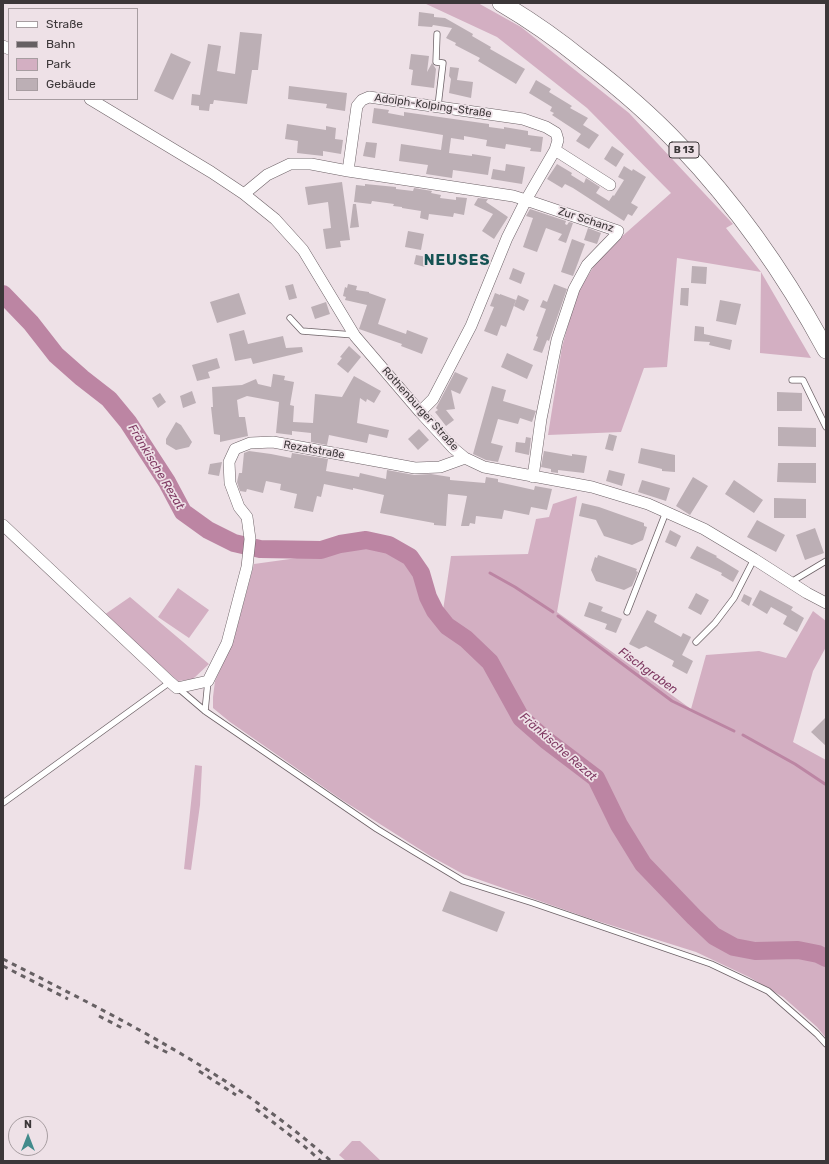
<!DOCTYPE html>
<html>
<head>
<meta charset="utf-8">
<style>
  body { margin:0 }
  #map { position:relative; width:829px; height:1164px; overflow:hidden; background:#eee1e7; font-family:Rubik,sans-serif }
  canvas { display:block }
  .frame { position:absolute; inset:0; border:4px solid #3c3739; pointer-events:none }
  .legend { position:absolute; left:8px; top:8px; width:130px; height:92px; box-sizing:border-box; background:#eee1e7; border:1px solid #a79da1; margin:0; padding:5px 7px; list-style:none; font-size:12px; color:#3c3739 }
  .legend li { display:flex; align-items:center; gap:8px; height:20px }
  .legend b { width:20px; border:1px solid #a79da1 }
  .north { position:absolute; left:8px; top:1116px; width:40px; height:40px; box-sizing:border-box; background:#eee1e7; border:1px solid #a79da1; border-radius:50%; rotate:0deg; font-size:11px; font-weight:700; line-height:16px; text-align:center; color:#3c3739 }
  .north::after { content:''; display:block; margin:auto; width:14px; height:18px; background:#438b8c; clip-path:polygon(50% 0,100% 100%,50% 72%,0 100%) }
</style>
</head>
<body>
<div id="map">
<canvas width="829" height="1164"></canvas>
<div class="frame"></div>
<ul class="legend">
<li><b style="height:5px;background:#fff"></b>Straße</li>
<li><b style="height:5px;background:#666063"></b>Bahn</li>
<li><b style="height:11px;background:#d3afc2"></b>Park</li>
<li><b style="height:11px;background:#bcafb5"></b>Gebäude</li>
</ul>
<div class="north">N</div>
</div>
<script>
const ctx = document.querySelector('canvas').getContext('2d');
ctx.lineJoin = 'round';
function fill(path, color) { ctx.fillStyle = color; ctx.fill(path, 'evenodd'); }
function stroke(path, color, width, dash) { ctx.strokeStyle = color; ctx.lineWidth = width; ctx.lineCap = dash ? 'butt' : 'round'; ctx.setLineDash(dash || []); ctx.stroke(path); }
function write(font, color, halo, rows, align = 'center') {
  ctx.font = font + ' Rubik,sans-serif'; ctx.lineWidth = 3.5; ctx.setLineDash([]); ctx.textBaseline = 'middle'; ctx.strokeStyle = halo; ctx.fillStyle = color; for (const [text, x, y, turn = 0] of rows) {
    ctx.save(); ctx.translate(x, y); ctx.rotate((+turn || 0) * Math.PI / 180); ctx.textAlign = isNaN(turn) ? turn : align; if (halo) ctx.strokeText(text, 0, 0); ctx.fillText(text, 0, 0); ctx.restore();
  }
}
fill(new Path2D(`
  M424,3h54l43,24 108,86 104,111 -7,4 35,44 50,86 -51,-5 1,-81 -84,-14 -10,109 -23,1 -23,64 -73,3 14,-88 15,-54 24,-38 70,-62 -84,-85 -90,-71z
  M577,496l-20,116 134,97 15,-54 53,-4 27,7 27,-47 13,10v26l-13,24 -20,71 33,18v278l-9,-11 -34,-30 -34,-20 -53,-25 -108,-34 -125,-44 -31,-17 -90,-57 -112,-78 -17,-14v-11l2,-16 18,-39 21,-78 72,-10 33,-8 30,5 22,14 8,14 6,27 16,18 10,-68 77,-2 8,-35 13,-2 4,-13z
  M178,588l31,22 -20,28 -31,-21z
  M130,597l79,67 -16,15 -15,2 -74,-66z
  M195,765l7,1 -2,39 -9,65 -7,-1z
  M352,1141h8l21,20h-35l-7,-6z`), '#d3afc2');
stroke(new Path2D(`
  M490,573l25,14 38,25
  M558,616l114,85 62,30
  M743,735l52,29 30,20`), '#bc85a3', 3);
stroke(new Path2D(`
  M3,294l28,29 25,32 26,23 27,21 19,23 39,60 16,30 25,18 26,13 26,6 61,1 19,-6 26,-4 23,5 21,12 11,16 7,24 7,14 12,15 19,13 24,23 31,56 25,22 50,38 23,47 24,39 51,53 20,19 20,11 21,4 43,-1 20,4 8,4`), '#bc85a3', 18);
fill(new Path2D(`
  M419,12l15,2v3l11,1 28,16 -1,2 19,11 -1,2 35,20 -9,15 -38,-23 2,-3 -25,-13 1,-2 -10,-5 6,-10 -19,-3 -1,2 -14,-1z
  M240,32l22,2 -4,36h-6l-5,34 -33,-4 -1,4h-3l-1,7 -10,-1v-4l-8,-1 1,-11 8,1 8,-51 13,2 -4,25 18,3z
  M171,53l20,9 -18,38 -19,-9z
  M411,54l18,2 -2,16 5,-9 4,6 -2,19 -23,-3 2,-15 -4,-1z
  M450,67l9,1 -2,12 16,2 -2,16 -22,-5 2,-14 -2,-3z
  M536,80l15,9 -2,3 23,14 -2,2 18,10 -5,7 16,10 -10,14 -13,-8 5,-7 -29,-19 2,-2 -4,-2 2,-4 -23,-14z
  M289,86l58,7 -2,18 -19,-3 1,-4 -39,-5z
  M374,108l15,2 -1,3 16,3v-4l85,12v3l15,2v-2l24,4v4l15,2 -2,15 -11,-1 1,-3 -25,-4 -1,5 -19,-3 1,-6 -23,-4v4l-13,-2 -2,15 23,3v-2l19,3 -3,18 -35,-5 -1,8 -26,-4 2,-9 -29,-4 2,-17 40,6 2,-15 -71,-12z
  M287,124l39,6v-4l10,2 -1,11 8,1 -2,14 -18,-3v5l-26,-3 1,-12 -13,-2z
  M366,142l11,1 -2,15 -12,-2z
  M612,146l12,8 -8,13 -12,-8z
  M506,164l19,3 -3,17 -31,-5 2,-10 12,2z
  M557,164l15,9 -1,2 13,8 2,-5 14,9 -4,6 13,8 4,-6 1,1 10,-16 -6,-3 6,-11 8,5 1,-2 13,8 -15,26 7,4 -6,9 -4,-2 -4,7 -51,-33 -8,-4 -3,4 -15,-9z
  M342,182l8,58 -10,1 1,6 -15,2 -3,-20 8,-1 -3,-26 -20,3 -3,-18z
  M365,184l31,3v2l17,2 1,-3 18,3 -1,2 10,2 -1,3 16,2v-3l11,1 -3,17 -10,-2 -1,4 -24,-3 -1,6 -8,-2 1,-7 -19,-3v-1l-9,-1 1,-2 -22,-3 -1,3 -17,-2 2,-17 9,1z
  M478,198l10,1 -2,3 22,15 -14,22 -12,-8 11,-17 -19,-9z
  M353,204h3l3,23 -9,1z
  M530,209l36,12 -1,3 2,1 2,-3 4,1 -7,20 -8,-3 4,-6 -16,-6 -9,24 -14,-5 10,-29 -7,-2z
  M588,228l13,5 -4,11 -13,-4z
  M408,231l16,3 -3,16 -16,-3z
  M572,239l13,5 -12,32 -12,-4z
  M416,255l11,2 -2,10 -11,-3z
  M692,266l15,1 -1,17 -15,-1z
  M513,268l12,5 -4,11 -12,-5z
  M293,284l4,14 -8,2 -4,-14z
  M348,284l9,2 -1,4 13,2v1l17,6 -8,25 28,10 1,-4 21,8 -6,16 -21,-8 1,-2 -43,-15 8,-24 -22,-5 1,-3 -3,-1 2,-9 2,1z
  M554,284l13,5 -18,52 -2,-1 -5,13 -9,-3 5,-13 -2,-1 10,-27 -6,-2 3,-7 4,2z
  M681,288h8l-1,18 -8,-1z
  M239,293l7,21 -29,9 -7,-21z
  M495,293l5,2v-1l16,6 -10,27 -5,-2 -4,11 -13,-5 10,-24 -4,-1z
  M518,295l11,5 -5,11 -10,-5z
  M720,300l21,4 -5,21 -20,-4z
  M326,302l4,12 -15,5 -4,-12z
  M695,326l9,1v7l28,6 -2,10 -21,-5 1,-3 -16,-1z
  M244,330l4,14 35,-8 3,12 16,-1 1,5 -50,12 -2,-6 -16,3 -6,-27z
  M349,346l12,11 -13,16 -11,-9 5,-6 -2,-1z
  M507,353l26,12 -6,14 -26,-12z
  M217,358l3,10 -12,4 2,6 -13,3 -5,-16z
  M455,372l13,6 -8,16 -9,-4 4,19 -9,1 8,10 -8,6 -11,-14 3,-2 -2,-2z
  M273,374l12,2 -1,4 10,2 -4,23 4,1 -1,16 20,1 2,-29 27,3 12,-21 27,15 -7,12 -7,-4 -1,3 -6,-4 -3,25 32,7 -2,8 -18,-4 -2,9 -38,-8 -2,10 -16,-3v-9l-19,-2v4l-16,-2 3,-31 -32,-6 -10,4 2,17h6l3,19 -28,6v-7l-6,-1 -3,-27h2l-1,-20 30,-2 14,-6 2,5 13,3z
  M492,386l14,4 -3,11 33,10 -4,11 -12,-4 -2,6 -20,-5 -7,24 12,3 -5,16 -12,-2 -13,-6z
  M192,391l4,12 -13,5 -3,-12z
  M777,392l25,1v18h-25z
  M160,393l6,9 -8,6 -6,-10z
  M176,422l5,3 11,17 -3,5 -13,3 -10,-6v-5z
  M778,427l38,1v19l-38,-1z
  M419,429l10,11 -11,10 -10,-11z
  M609,434l8,2 -4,15 -8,-2z
  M526,437l5,1 -2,17 -14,-3 1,-10 9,1z
  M641,448l34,7v17l-13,-1v-2l-24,-6z
  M249,451l22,3 20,4 1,-5 36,6 -2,12 33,6 1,-4 26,6 1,-9 27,5 17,-1 19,3v3l35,3 1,-6 12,2v3l36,8 1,-4 17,3 -5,21 -16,-3 -2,8 -25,-5 -2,9 -26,-3 -1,8 -5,-1 -1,3h-8l6,-30 -19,-2 -2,32 -12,-1v-2l-54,-10 4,-18 -31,-7v2l-29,-6 -3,13 -4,-1 -4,16 -19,-4 3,-14 -17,-4 1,-6 -15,-3 -3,12 -16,-4 -1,3 -6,-1 -3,-9 2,-9h3l2,-20z
  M544,451l28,5v-2l15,2 -3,17 -26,-3v3l-7,-1v-3l-10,-2z
  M222,462l-3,14 -11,-2 2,-10z
  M778,463h38v20l-39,-1z
  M609,470l16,4 -3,12 -16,-5z
  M693,477l15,9 -18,29 -14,-9z
  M642,480l28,8 -4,13 -28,-9z
  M734,480l29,20 -9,13 -29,-19z
  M774,498l32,1v19h-32z
  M582,503l17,4 45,16v3l3,1 -4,13 -11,5 -28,-9 -8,-16 -17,-4z
  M757,520l28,15 -9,17 -29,-15z
  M815,528l9,25 -19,7 -9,-25z
  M670,530l11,6 -5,11 -11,-5z
  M697,546l20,10 -1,1 23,14 -6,11 -12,-7 1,-2 -32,-15z
  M598,555l39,14 -1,2 2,1 -6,14 -8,4 -28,-9 -5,-11 4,-13 2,1z
  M760,590l33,17 -2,3 13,8 -7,14 -14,-8 4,-8 -16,-9 -4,7 -15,-9z
  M696,593l13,7 -8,15 -13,-7z
  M744,594l8,4 -3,8 -8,-5z
  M589,602l14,5 -2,4 21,8 -6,14 -11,-4 2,-5 -23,-8z
  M647,610l10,5 -3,7 27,15 2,-4 8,4 -9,18 11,6 -6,13 -15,-8 2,-5 -28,-15 -7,3 -10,-5z
  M826,717v29l-15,-14z
  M450,891l55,21 -8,20 -55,-21z`), '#bcafb5');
const service = new Path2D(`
  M437,34l-1,28 7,1 -5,43
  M290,318l12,13 52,4
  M792,380h11l23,47
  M791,582l35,-21
  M627,612l39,-100
  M696,642l19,-19 19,-25 20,-39
  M178,688l27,23 172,118 36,22 50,30 70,22 178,61 57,27 49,43 9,10
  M205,711l3,-30
  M3,803l167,-121`);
const minor = new Path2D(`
  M3,46l6,3
  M90,99l121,73 33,22 31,25 28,31 52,86 65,76 33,36 12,10 19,9 108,20 56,17 56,25 50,30 53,34 19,10
  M555,150l55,35
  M244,194l23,-19 23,-11h21l37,7 165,25 13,4 29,-50 3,-10 -2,-7 -10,-6 -23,-8 -154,-22 -7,3 -5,6 -9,65
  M420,412l13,-13 38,-73 36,-88 19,-38 92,31 -2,4 -29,30 -13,24 -17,51 -16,79 -8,58
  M3,525l167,157 7,6 31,-7 19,-38 20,-76 3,-28 -3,-22 -8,-10 -9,-24 -1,-21 6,-13 15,-6 23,-1 142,26 25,-1 25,-9`);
const primary = new Path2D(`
  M501,3c29,17 56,36 82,57 34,26 68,55 97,86 58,61 106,130 146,204`);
stroke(service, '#6d6267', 7);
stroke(minor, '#6d6267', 12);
stroke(primary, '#6d6267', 18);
stroke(service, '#fff', 5.5);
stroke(minor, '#fff', 11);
stroke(primary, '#fff', 17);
stroke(new Path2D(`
  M3,959c116,59 230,115 328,202
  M3,966l65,33
  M99,1016l25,13
  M145,1041l25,13
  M199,1071l37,24
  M256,1109l48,37 17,15`), '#666063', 3, [5, 5]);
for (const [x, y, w] of [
  [684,150,30]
]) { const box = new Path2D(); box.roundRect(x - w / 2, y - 8, w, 16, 3); ctx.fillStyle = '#eee1e7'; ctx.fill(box); stroke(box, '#3c3739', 1); }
write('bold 10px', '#3c3739', null, [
  ["B 13",684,150]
]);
write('11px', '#3c3739', '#eee1e7', [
  ["Adolph-Kolping-Straße",433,106,8],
  ["Zur Schanz",586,220,18],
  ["Rothenburger Straße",420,409,48],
  ["Rezatstraße",314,450,10]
]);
write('italic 12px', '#7f3962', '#eee1e7', [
  ["Fränkische Rezat",156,467,59],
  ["Fischgraben",648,671,36],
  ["Fränkische Rezat",558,747,41]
]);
ctx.letterSpacing = '1px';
write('bold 15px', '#155253', '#eee1e7', [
  ["NEUSES",457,261]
]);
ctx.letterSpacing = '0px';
</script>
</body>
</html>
